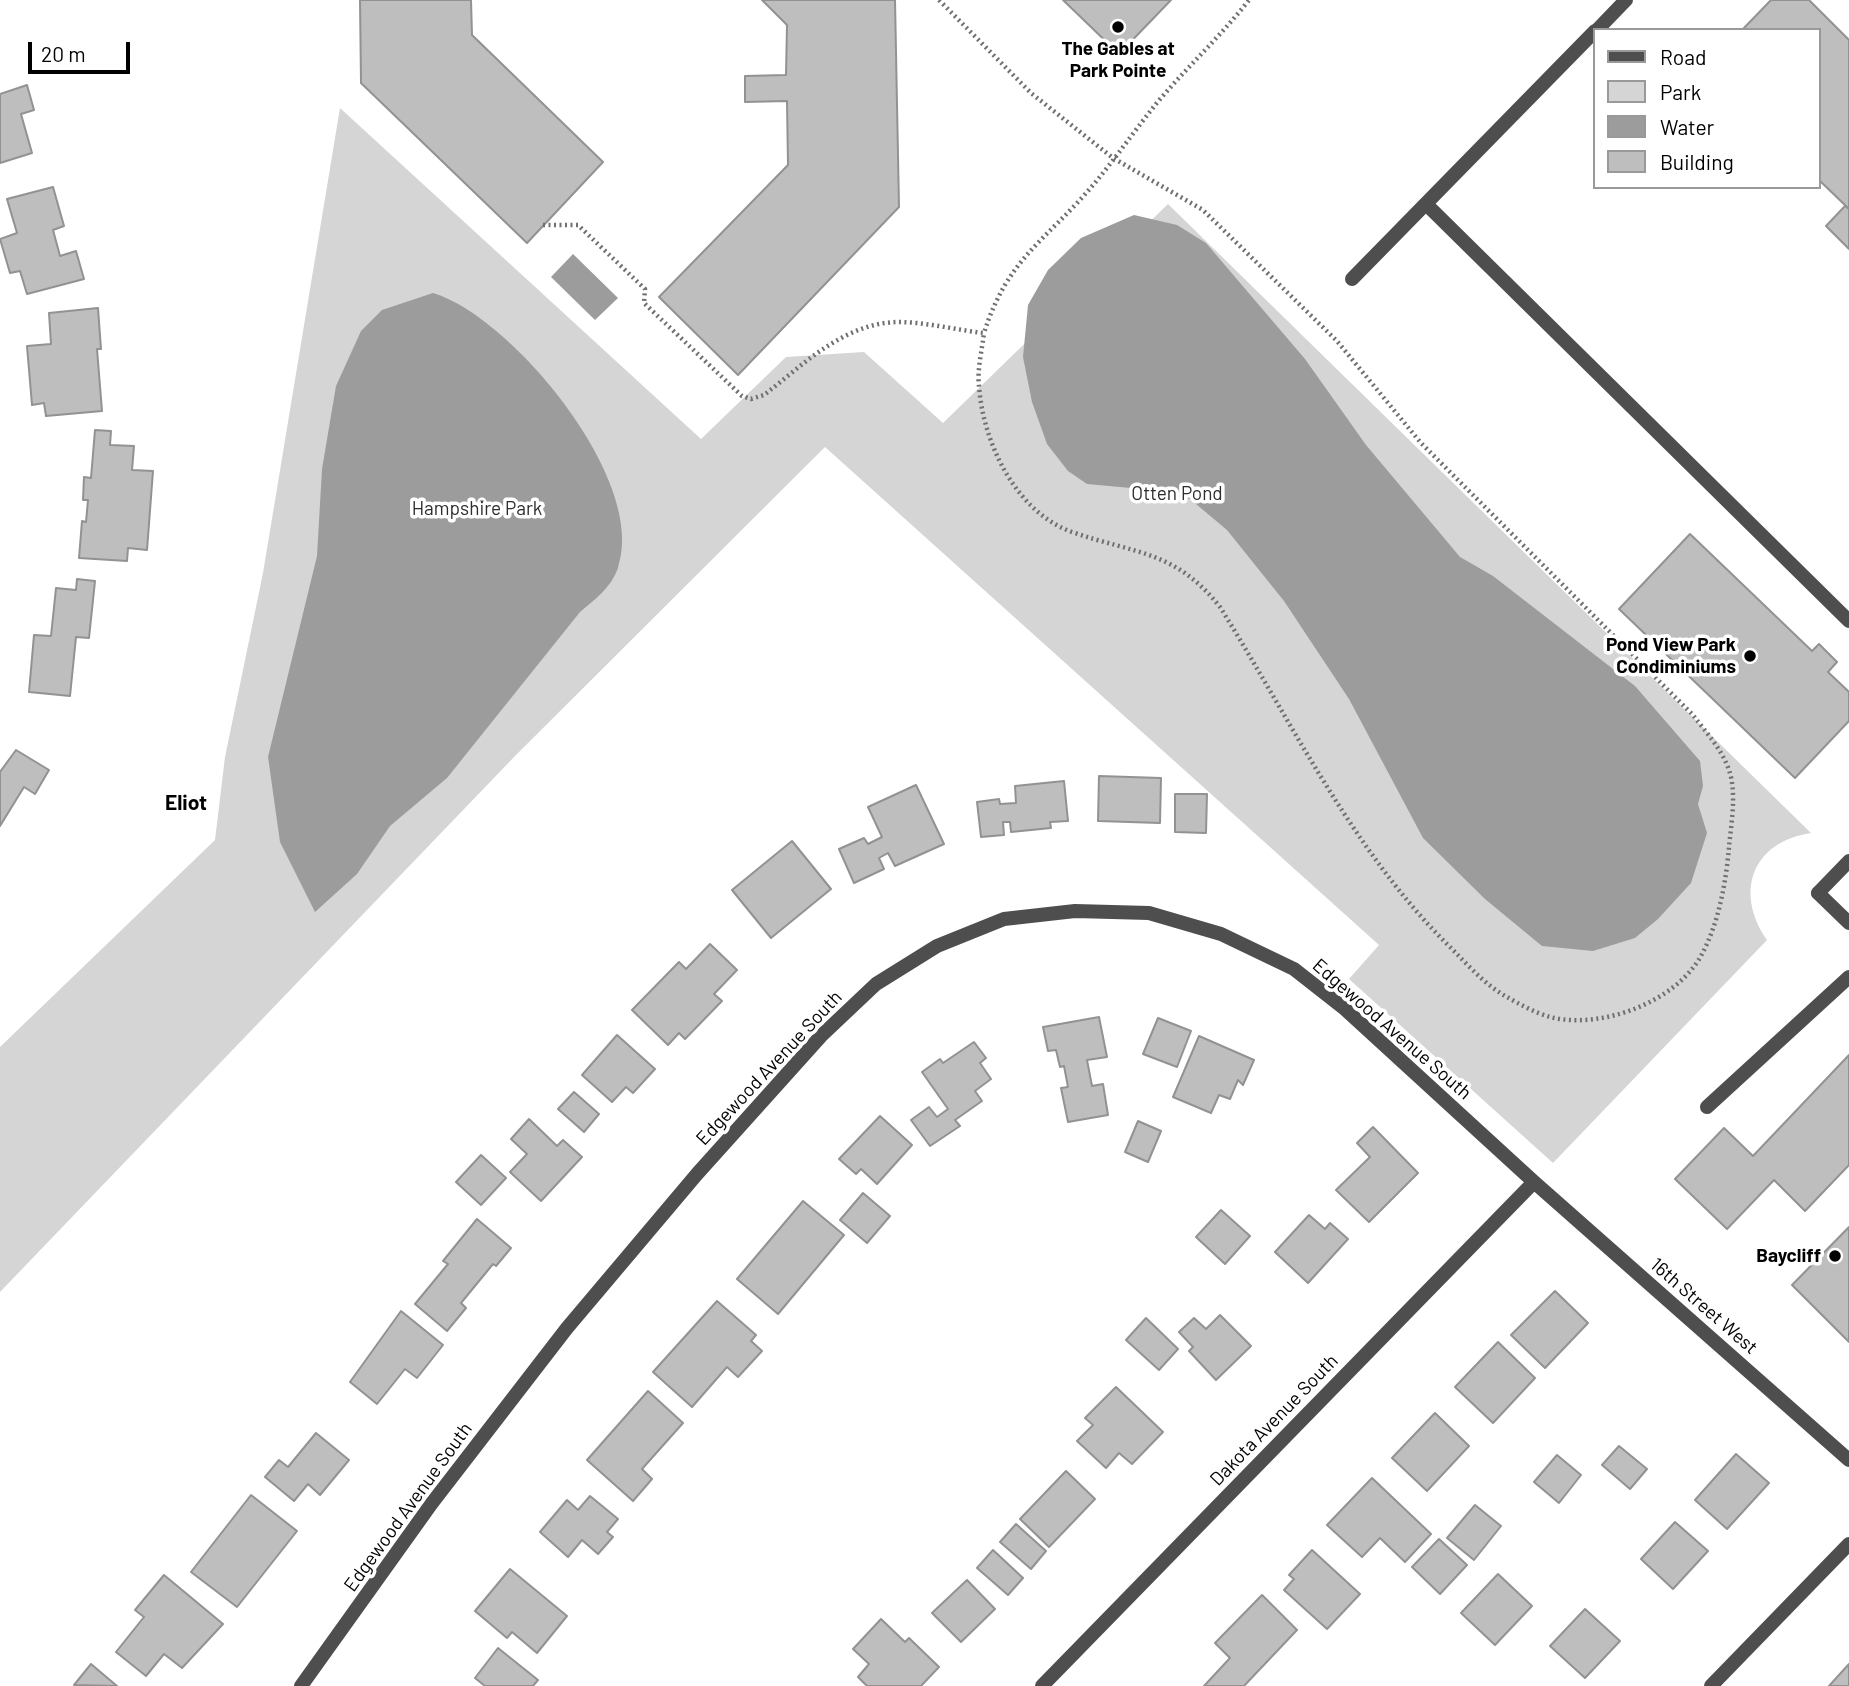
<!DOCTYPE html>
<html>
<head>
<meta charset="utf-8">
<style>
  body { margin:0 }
  #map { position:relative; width:1849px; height:1686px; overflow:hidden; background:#fff; font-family:Barlow,sans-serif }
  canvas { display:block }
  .legend { position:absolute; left:1593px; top:28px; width:228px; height:161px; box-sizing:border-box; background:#fff; border:2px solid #999; margin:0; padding:9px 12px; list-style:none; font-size:21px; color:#000 }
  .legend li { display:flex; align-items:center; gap:14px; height:35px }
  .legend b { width:35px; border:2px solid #999 }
  .scale { position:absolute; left:28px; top:42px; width:102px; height:32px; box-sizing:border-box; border:4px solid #000; border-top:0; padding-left:9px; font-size:21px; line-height:24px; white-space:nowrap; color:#000; -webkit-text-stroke:5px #fff; paint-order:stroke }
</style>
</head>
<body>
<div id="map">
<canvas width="1849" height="1686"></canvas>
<ul class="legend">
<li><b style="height:9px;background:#4e4e4e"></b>Road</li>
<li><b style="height:19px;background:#d5d5d5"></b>Park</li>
<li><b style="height:19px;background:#9c9c9c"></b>Water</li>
<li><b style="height:19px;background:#bebebe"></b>Building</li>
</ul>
<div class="scale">20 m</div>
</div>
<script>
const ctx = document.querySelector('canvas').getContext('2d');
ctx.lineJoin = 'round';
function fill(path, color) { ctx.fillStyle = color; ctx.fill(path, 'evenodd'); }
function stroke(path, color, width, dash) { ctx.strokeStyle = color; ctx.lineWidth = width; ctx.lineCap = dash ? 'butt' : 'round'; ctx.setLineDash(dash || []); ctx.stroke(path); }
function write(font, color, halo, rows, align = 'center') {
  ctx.font = font + ' Barlow,sans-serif'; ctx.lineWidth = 7; ctx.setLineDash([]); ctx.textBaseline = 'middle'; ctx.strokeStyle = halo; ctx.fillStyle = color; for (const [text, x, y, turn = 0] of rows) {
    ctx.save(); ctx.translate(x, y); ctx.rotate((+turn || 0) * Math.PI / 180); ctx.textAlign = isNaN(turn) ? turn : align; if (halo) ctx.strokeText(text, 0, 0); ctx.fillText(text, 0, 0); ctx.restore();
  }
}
fill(new Path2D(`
  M340,108l361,331 85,-82 78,-5 79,71 225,-219 643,629c-59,9 -77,59 -44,107l-214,223 -204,-184 30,-34 -554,-498 -310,309 -515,536v-245l215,-207 10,-83 38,-184z`), '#d5d5d5');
fill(new Path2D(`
  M1134,215l43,10 29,18 99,116 61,86 94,112 33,19 142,110 65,75 3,25 -5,18 9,29 -16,50 -33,36 -23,19 -42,13 -51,-5 -57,-47 -62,-61 -74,-139 -65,-98 -57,-71 -37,-31 -59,-11 -44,-4 -19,-13 -21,-27 -15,-42 -9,-45 5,-52 20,-35 33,-32z
  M573,254l45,44 -23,22 -44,-43z
  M433,293c78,23 216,188 185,275 -7,20 -23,31 -38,44l-133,166 -57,48 -33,48 -42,38 -35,-70 -12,-85 49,-201 5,-87 14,-83 25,-55 21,-21z`), '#9c9c9c');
const building = new Path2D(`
  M360,0h111l1,35 131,127 -76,81 -166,-160z
  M762,0h133l4,207 -161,168 -79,-78 129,-132 -1,-64 -42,1v-26l41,-1 1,-50z
  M1063,0h108l-52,54z
  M1771,0h38l40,40v169l-30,-29v-150h-77z
  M27,85l7,25 -13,4 11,39 -32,10v-69z
  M53,187l11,39 -11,4 7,26 16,-5 8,28 -57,15 -7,-23 -10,2 -10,-34 17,-6 -10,-34z
  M1845,206l4,3v40l-23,-23z
  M98,308l3,41h-4l5,62 -56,5 -2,-13 -12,2 -5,-59 24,-2 -2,-31z
  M95,430l16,1 -1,14 24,1 -2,24 21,1 -6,79 -19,-2 -1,13 -48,-3 3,-37 4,1 2,-22h-5l1,-23 7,1z
  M1690,534l122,117 7,-7 18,18 -9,10 21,20v29l-54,57 -176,-169z
  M77,579l18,2 -6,57 -13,-1 -6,59 -41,-4 5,-57 17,1 5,-48 20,2z
  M16,750l33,20 -14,24 -11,-7 -24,39v-54z
  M1099,776l62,2 -1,45 -62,-2z
  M1064,781l4,40 -18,1 1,6 -40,4 -1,-10h-7l1,13 -23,2 -4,-35 22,-3 1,5 16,-1 -1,-17z
  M916,785l28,59 -49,22 -7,-13 -9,5 5,11 -30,14 -15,-34 25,-11 4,6 14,-7 -14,-30z
  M1175,794h32l-1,39 -31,-1z
  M792,841l39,48 -60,49 -39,-48z
  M710,944l27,26 -23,24 8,7 -37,38 -6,-6 -11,12 -36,-35 47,-48 7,7z
  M1099,1017l8,40 -20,3 5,26 11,-2 5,31 -40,7 -7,-34 7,-1 -4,-21 -4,1 -4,-17 -8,1 -5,-24z
  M1158,1018l33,13 -14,36 -34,-13z
  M617,1035l38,34 -22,24 -7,-6 -14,15 -30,-27z
  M1199,1036l55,24 -11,25 -5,-5 -8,19 -11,-4 -8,18 -38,-16z
  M974,1042l12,16 -6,5 11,16 -16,12 7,10 -27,19 5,6 -30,20 -19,-26 18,-13 8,10 11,-8 -26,-37 18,-13 3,4z
  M1849,1055v110l-44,46 -31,-31 -47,49 -52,-50 49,-51 29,28z
  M574,1092l25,22 -15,18 -26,-23z
  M880,1116l32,29 -35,39 -16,-15 -5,5 -17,-15z
  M529,1119l28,27 6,-6 19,17 -41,44 -31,-29 17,-18 -16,-15z
  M1138,1121l23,10 -13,31 -23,-10z
  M1373,1127l45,46 -49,49 -33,-32 34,-33 -13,-14z
  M481,1155l25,23 -25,27 -25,-23z
  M863,1193l27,23 -23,27 -27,-23z
  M803,1201l41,34 -66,79 -41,-35z
  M1221,1210l29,26 -25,28 -29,-27z
  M1309,1215l16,14 5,-6 18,16 -40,44 -33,-31z
  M477,1219l34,29 -15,18 -3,-2 -32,39 5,5 -19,23 -32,-27 33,-40 -5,-3z
  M1849,1227v115l-57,-57z
  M1555,1291l33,32 -43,45 -34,-33z
  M717,1301l39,34 -5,6 11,10 -24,26 -11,-10 -35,40 -39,-35z
  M401,1311l42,34 -26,33 -12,-9 -28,35 -27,-22z
  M1220,1315l31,31 -35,34 -27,-29 4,-4 -14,-15 15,-14 12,11z
  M1146,1318l32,31 -19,21 -33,-30z
  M1498,1342l37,36 -42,45 -38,-36z
  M1116,1387l47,45 -31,32 -13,-11 -13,15 -29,-27 16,-16 -8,-7z
  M648,1391l35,32 -41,46 10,10 -19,22 -46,-41z
  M1435,1413l34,33 -42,45 -35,-33z
  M316,1433l33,27 -29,35 -12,-11 -14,17 -29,-24 14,-17 9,7z
  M1619,1446l28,23 -17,20 -28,-24z
  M1736,1454l33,29 -42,46 -32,-29z
  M1557,1455l24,20 -22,28 -25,-21z
  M1066,1471l29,28 -46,48 -29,-28z
  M1372,1478l59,56 -26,28 -25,-24 -18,19 -35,-32z
  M251,1495l46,36 -60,76 -46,-35z
  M590,1496l28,23 -11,13 6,5 -15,17 -16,-14 -14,17 -28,-25 27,-32 11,10z
  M1475,1505l26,21 -27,34 -27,-22z
  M1675,1522l33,29 -35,38 -32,-30z
  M1016,1524l30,27 -15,18 -31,-27z
  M1439,1539l28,26 -27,29 -28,-27z
  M993,1550l30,28 -15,17 -31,-27z
  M1312,1550l48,44 -33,35 -43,-39 10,-11 -5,-4z
  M510,1569l57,47 -30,37 -25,-21 -5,6 -32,-27z
  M1498,1574l34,32 -37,39 -34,-32z
  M164,1575l59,49 -41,44 -18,-14 -18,22 -30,-24 28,-35 -9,-7z
  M967,1580l28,29 -34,33 -29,-29z
  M1262,1595l35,35 -53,56h-40l26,-28 -15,-15z
  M1585,1609l35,32 -35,37 -35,-32z
  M881,1619l24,23 4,-4 30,29 -18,19h-54l-9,-9 11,-13 -16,-15z
  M498,1648l40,32 -5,6h-48l-10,-8z
  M91,1664l26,22 -43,-1z
  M1849,1664v22h-20z`);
fill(building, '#bebebe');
stroke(building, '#929292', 2);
stroke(new Path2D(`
  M939,0l92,93 82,65 90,52 134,131 84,102 272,272c15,20 36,42 39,68 3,20 -1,43 -3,64 -3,35 -10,75 -27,107 -25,48 -101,76 -152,63 -14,-4 -31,-13 -43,-20 -22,-12 -39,-32 -56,-49 -98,-96 -159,-226 -231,-341 -45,-57 -85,-53 -148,-75 -56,-20 -89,-89 -93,-146 -2,-16 3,-36 5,-53
  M543,225h35l67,64 -1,14 98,93 9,3 13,-4c40,-31 80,-72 134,-73 28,0 58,8 86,11 24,-76 62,-92 110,-149 21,-25 41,-54 62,-80 30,-36 64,-67 93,-104`), '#707070', 4.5, [2, 3.5]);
stroke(new Path2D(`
  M1597,30l29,-30
  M1426,204l423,417
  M1352,279l243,-248
  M1818,893l31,30
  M1707,1107l142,-130`), '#4e4e4e', 14);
stroke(new Path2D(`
  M1818,893l31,-32
  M301,1686l131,-183 135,-175 130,-154 124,-138 55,-52 61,-38 67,-27 71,-8 74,2 72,21 73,35 51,40 189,173 315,278
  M1042,1686l492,-504
  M1711,1686l138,-142`), '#4e4e4e', 14);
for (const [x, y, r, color] of [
  [1118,27,7,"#000"],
  [1750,656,7,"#000"],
  [1835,1256,7,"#000"]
]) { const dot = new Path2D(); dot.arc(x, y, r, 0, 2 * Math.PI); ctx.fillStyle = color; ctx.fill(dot); stroke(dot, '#fff', 2.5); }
write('bold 19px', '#000', '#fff', [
  ["The Gables at",1118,49,"center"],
  ["Park Pointe",1118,71,"center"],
  ["Pond View Park",1736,645],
  ["Condiminiums",1736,667],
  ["Baycliff",1821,1256]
], 'right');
write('19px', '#2c2c2c', '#fff', [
  ["Otten Pond",1177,494],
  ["Hampshire Park",477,509]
]);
write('19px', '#000', '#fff', [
  ["Edgewood Avenue South",1392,1029,41],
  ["Edgewood Avenue South",769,1068,-47],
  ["16th Street West",1704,1306,41],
  ["Dakota Avenue South",1274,1420,-46],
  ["Edgewood Avenue South",408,1507,-54]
]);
write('bold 21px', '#000', '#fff', [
  ["Eliot",186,803]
]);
</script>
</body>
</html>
